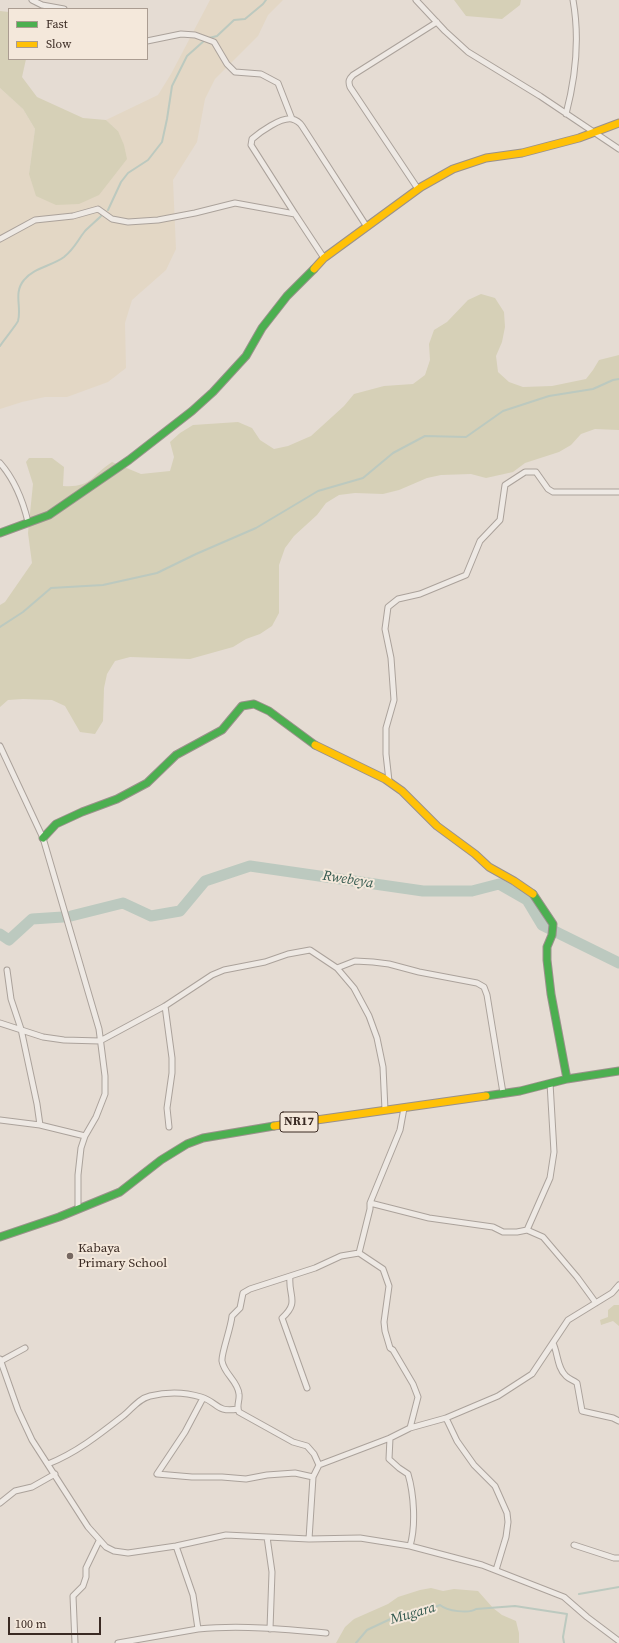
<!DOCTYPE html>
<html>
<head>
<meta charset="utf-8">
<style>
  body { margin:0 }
  #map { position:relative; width:619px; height:1643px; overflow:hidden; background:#e5dcd3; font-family:"Source Serif 4",serif }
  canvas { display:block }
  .legend { position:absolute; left:8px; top:8px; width:140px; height:52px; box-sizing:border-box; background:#f4e8db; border:1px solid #aa9c91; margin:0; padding:5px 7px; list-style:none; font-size:12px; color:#3a2a23 }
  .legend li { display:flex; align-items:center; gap:8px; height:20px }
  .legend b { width:20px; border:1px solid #aa9c91 }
  .scale { position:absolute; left:8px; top:1617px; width:93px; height:18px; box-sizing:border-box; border:2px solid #3a2a23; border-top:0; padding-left:5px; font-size:12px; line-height:14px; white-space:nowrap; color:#3a2a23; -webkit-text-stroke:3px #f4e8db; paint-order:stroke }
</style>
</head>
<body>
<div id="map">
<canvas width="619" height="1643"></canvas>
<ul class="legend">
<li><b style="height:5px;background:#4caf50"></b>Fast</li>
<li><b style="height:5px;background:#ffc107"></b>Slow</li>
</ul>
<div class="scale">100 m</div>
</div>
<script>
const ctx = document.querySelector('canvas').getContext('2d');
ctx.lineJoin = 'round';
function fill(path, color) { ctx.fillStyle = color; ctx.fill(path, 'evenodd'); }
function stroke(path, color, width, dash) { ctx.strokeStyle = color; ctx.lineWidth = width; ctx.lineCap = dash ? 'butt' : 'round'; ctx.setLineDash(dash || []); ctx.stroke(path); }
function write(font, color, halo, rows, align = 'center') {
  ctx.font = font + ' "Source Serif 4",serif'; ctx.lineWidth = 4; ctx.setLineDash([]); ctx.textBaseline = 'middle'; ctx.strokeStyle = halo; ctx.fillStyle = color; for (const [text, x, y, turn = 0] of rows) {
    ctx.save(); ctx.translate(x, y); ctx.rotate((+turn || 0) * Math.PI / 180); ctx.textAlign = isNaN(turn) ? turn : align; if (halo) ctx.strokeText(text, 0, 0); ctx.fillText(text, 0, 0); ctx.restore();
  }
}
fill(new Path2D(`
  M210,0h73l-15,15 -10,21 -43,43 -10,20 -8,43 -24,38 3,69 -10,21 -34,30 -7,23 1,45 -18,14 -41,15h-22l-23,5 -22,7v-321l23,21 12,20 -6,45 89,-43 -12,-11 52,-25 13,-21z`), '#e3d7c5');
fill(new Path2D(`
  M454,0h67l-1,5 -18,14 -36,-3z
  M0,11l9,1v47h17l-4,18 15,20 46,21 23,2 12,11 6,14 3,14 -28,36 -20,9 -23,1 -20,-9 -7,-22 6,-45 -12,-20 -23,-21z
  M481,294l14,4 9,14 1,15 -3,15 -6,14 2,16 11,10 14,5 29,-1 34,-7 7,-9 6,-10 20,-5v75l-24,-1 -14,5 -10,11 -12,7 -34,11 -12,9 -27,6 -15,-4 -30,1 -14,3 -28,12 -16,4 -28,-1 -16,2 -13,8 -9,12 -23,21 -9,12 -6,17v48l-7,13 -12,8 -14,5 -13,8 -43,12 -60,-2 -15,4 -8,13 -3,14 -1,33 -8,13 -15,-2 -15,-26 -13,-6 -29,-1 -15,1 -8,7v-102l5,-3 27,-39 -4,-30 5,-49 -7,-22 3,-4h23l12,9 -1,19c28,2 28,-10 49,-24l29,12 29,-3 4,-14 -4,-15 10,-9 13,-8 45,-3 14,6 8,12 14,9 14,-3 23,-10 33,-30 10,-12 30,-8 29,-2 12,-9 5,-15 -1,-16 5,-14 13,-8 21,-22z
  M614,1305h5v21l-6,-5 -12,4 -1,-5 8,-3v-7z
  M431,1588l12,3 11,-2 24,2 15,17 9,7 14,6 3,12v10h-183l9,-16 9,-8 34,-15 10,-7 22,-7z`), '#d6d0b7');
stroke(new Path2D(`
  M209,38l8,-2 17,-16 11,-1 18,-15 3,-4
  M108,210l13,-28 7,-9 20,-13 14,-18 5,-23 5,-33 15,-30 18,-16
  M0,346c3,-5 17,-22 18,-25 4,-14 -5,-28 6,-41 9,-12 28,-14 40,-23 11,-9 13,-16 21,-26 5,-5 11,-10 16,-15
  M0,627l23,-15 28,-24 52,-3 54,-12 39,-19 60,-26 62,-37 45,-13 30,-25 32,-17 41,1 37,-26 46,-15 44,-7 20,-9 6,-1
  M579,1594l40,-7
  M356,1643l11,-13 32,-15 26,-4 15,-6c7,6 29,9 36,4l39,-3 52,8 -4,23 1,6`), '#bcc9bf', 2);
stroke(new Path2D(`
  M71,916l52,-13 28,13 29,-5 25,-30 45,-15 173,25h49l27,-7 28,16 15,25 77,38
  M0,934l9,6 23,-21 31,-2`), '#bcc9bf', 11);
const street = new Path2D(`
  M32,0l10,5 22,4
  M416,0l29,31 23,21 72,44 79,53
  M147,41l34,-7 14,1 19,7 13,22 8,8 26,2 17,9 14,36
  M566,114c10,-38 14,-75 7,-114
  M418,189l-68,-102c-2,-6 -1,-8 3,-12l84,-53
  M295,214l-44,-69 1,-6c8,-7 29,-22 40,-20 4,1 8,4 10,7l65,101
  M0,239l35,-19 38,-4 25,-7 14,10 16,3 30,-2 37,-7 40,-10 60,11 29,44
  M0,463c14,16 23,38 28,59
  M0,746l43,92 56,191 6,47v18l-9,23 -11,19 -4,12 -3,27v34
  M389,781l-3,-27v-26l8,-28 -3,-42 -6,-29 3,-22 10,-8 22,-5 46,-19 14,-34 20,-21 5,-35 20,-13h11l12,17 5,3h66
  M337,968l17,20 15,28 8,22 6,29 2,43
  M7,970l4,29 10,30 16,75 3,21
  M165,1006l7,52v15l-5,35 2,19
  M0,1023l43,14 21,3 36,1 65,-35 47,-31 12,-5 41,-8 23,-8 22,-4 27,18 18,-7 18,1 16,2 30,8 58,11 7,4 3,8 16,98
  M0,1120l40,5 45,11
  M370,1203l59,15 64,9 10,5h14l10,-2 16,7 34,40 19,26
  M527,1230l23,-52 4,-26 -4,-69
  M290,1277c-2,19 10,25 -8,41l25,70
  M553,1343c5,10 4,25 13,33 3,3 7,4 11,7l5,28 31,7 6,3
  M0,1359l18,51 14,30 56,87 18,20 8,4 14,2 48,-7 50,-11 83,4 51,-1 50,8 72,19 82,32 23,20 32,24
  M1,1361l24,-13
  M203,1398l-18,34 -28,42 35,3h30l24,2 21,-4 28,-2 18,4
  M446,1418l11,23 17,24 21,21 12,27 1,9 -2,15 -10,33
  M410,1428l36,-10 52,-22 34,-22 36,-54 44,-27 7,-8
  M390,1438l-1,21 10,9 9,6c6,20 8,52 2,72
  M48,1464c28,-11 52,-30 75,-48 9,-7 15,-17 27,-20 16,-4 35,-4 51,1 17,5 15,16 37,12
  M319,1465l-5,-11 -7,-8 -14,-4 -54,-30c-3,-7 1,-11 0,-18 -1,-13 -15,-20 -17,-33 -1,-7 9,-33 10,-45l8,-8 3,-15 7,-4 65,-21 26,-12 18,-3
  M0,1503l15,-12 17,-4 23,-13
  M267,1537l5,35 -2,57
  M309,1539l4,-62 6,-12 71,-27 20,-10 8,-31 -5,-13 -20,-34 -3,-2 -5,-17 -1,-9 5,-36 -6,-17 -24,-16 11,-44v-6l30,-73 4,-22
  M574,1545l40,13h5
  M198,1629c42,-4 86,0 128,4
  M75,1643l-2,-47 10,-10 3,-9v-9l13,-27
  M118,1643l80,-14 -5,-34 -17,-49`);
const fast = new Path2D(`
  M0,533l49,-18 80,-55 63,-49 21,-19 33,-36 16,-28 25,-32 27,-27
  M43,838l13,-14 26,-12 35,-13 30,-16 29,-28 46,-25 20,-24 12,-2 15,7 46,34
  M533,894l20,30 -1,11 -5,12v13l4,34 16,85
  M486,1096l34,-5 47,-12 52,-8
  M0,1237l59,-20 61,-25 41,-32 26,-16 16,-6 71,-12`);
const slow = new Path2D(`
  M314,269l10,-11 97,-71 32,-18 33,-11 36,-5 57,-15 40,-15
  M315,745l70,34 17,12 35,35 38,28 14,13 25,14 19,13
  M274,1126l212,-30`);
stroke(street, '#aba29b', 7);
stroke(fast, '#9a918b', 9);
stroke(slow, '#9a918b', 9);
stroke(street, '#eee9e4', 5);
stroke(fast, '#4caf50', 7);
stroke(slow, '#ffc107', 7);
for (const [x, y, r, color] of [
  [70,1256,4,"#766861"]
]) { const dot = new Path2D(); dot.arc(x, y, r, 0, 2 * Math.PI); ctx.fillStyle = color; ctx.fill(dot); stroke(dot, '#f4e8db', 1.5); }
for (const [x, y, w] of [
  [299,1122,38]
]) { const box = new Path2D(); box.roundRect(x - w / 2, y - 10, w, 20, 3); ctx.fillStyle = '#f4e8db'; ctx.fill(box); stroke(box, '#3a2a23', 1); }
write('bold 12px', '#3a2a23', null, [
  ["NR17",299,1122]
]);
write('13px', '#3a2a23', '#f4e8db', [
  ["Kabaya",78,1249],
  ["Primary School",78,1264]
], 'left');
write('italic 14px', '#33594f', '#f4e8db', [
  ["Rwebeya",348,880,9],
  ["Mugara",413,1614,-16]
]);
</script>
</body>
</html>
